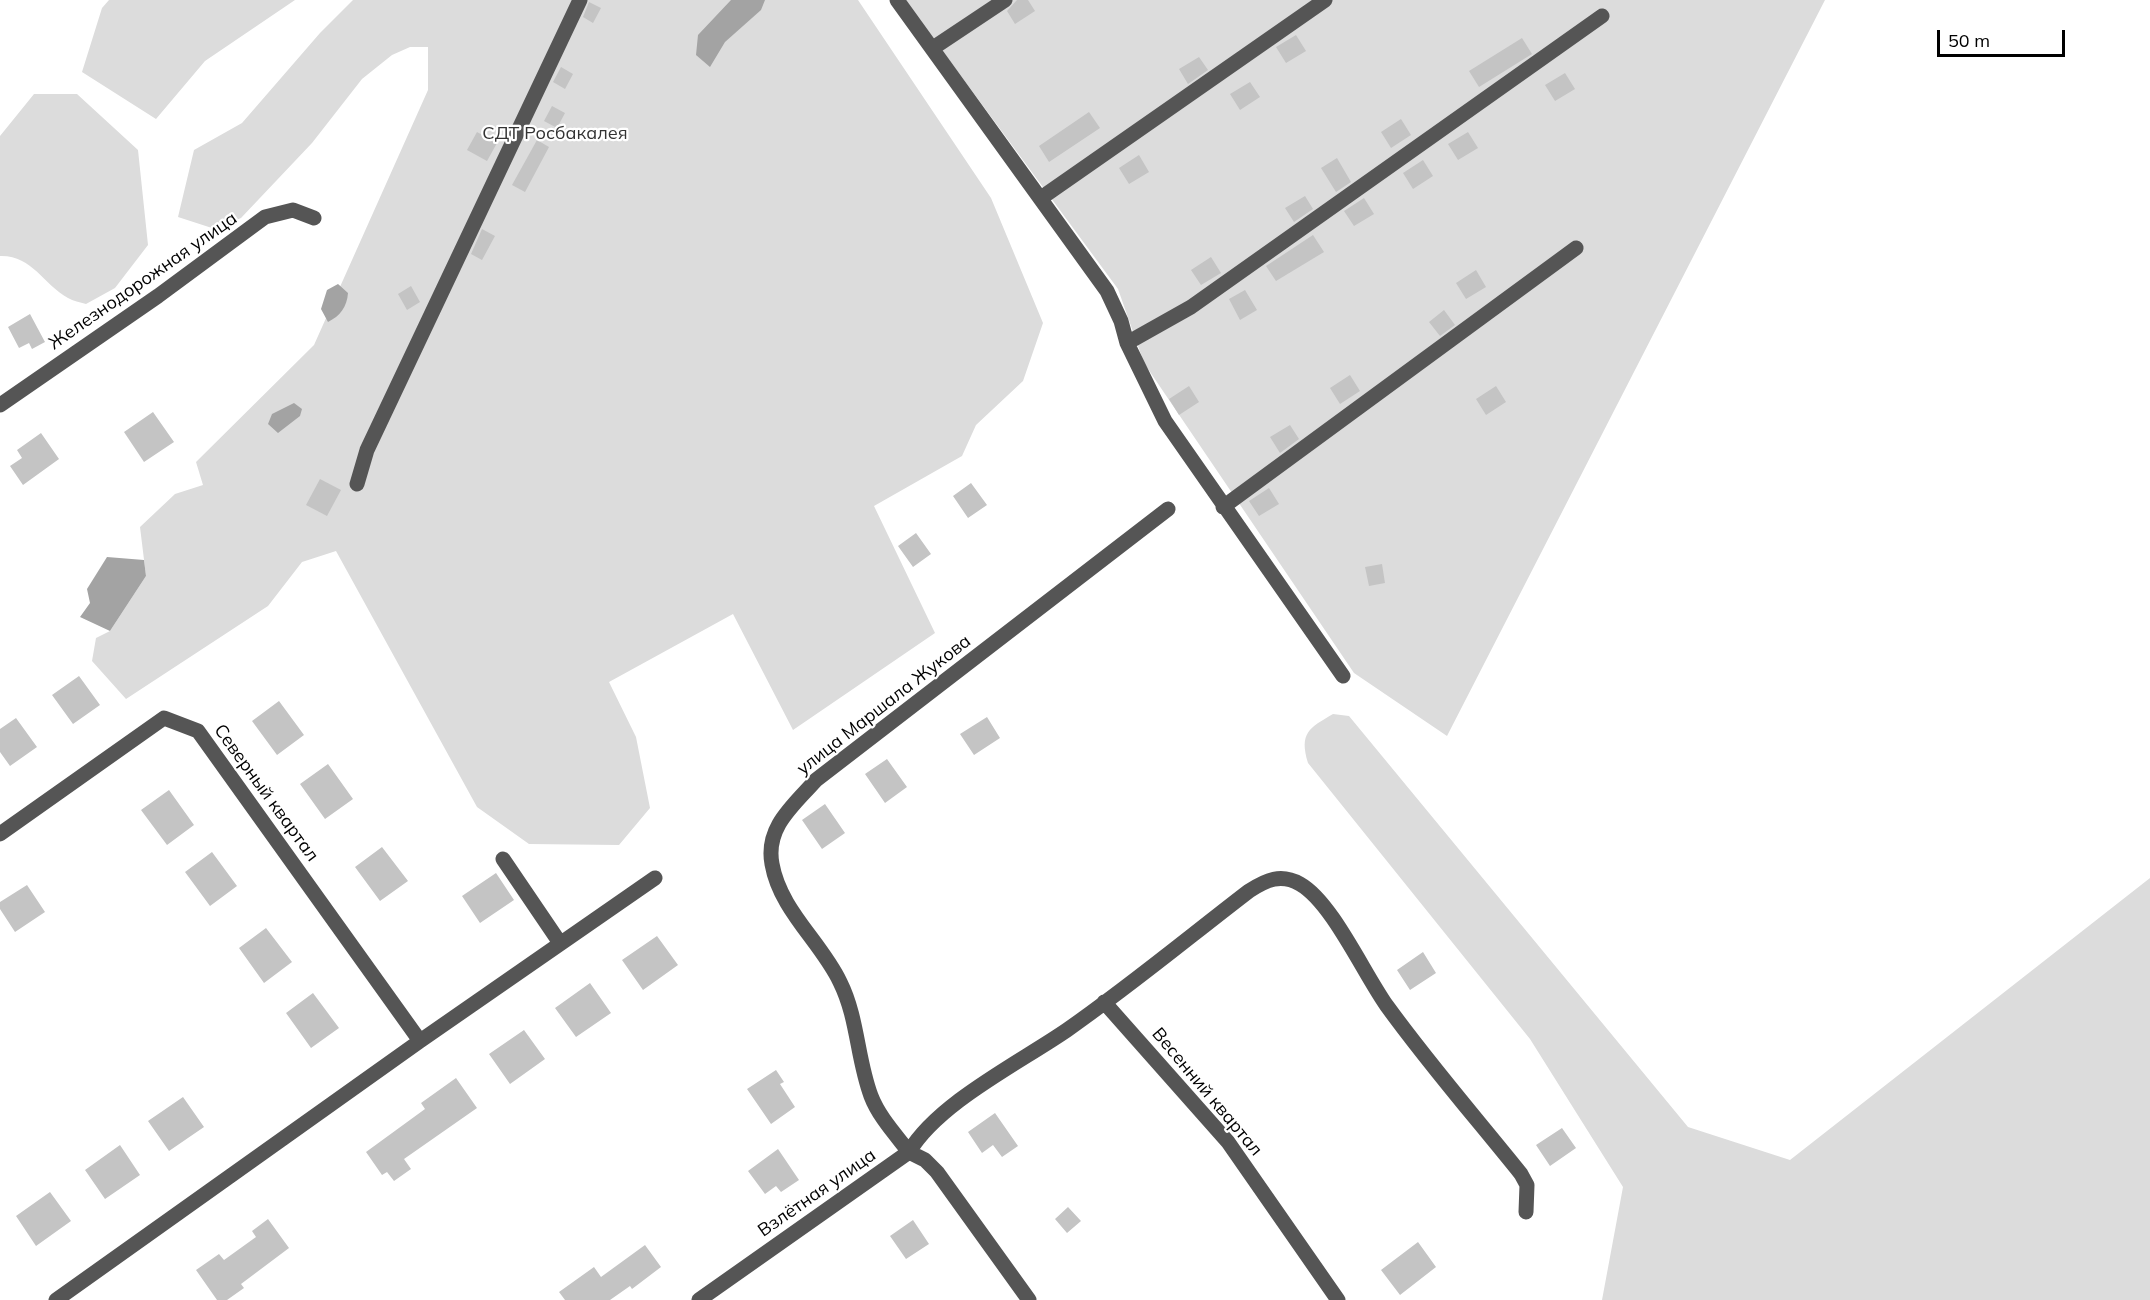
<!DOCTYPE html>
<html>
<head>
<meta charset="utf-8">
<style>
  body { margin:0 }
  #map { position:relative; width:2150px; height:1300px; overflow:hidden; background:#fff; font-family:Mulish,sans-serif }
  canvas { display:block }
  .scale { position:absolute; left:1937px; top:30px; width:128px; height:27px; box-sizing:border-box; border:3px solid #000; border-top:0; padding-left:8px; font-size:18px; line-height:21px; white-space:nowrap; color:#000; -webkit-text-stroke:4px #fff; paint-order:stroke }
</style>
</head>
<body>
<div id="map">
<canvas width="2150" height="1300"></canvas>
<div class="scale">50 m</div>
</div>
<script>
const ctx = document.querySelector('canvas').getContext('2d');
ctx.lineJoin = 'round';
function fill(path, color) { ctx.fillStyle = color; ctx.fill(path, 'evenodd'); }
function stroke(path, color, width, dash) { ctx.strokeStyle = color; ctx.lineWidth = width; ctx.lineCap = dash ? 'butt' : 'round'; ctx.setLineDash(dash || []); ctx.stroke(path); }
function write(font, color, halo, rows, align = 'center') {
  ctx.font = font + ' Mulish,sans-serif'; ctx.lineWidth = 4.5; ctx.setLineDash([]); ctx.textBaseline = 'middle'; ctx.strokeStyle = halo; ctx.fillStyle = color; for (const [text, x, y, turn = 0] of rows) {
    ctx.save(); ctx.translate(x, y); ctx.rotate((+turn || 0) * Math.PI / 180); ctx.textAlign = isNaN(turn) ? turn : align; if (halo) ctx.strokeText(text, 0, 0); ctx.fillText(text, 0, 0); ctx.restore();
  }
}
fill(new Path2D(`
  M109,0h186l-90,61 -49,58 -74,-47 20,-64z
  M353,0h505l133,198 52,125 -20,58 -47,44 -14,31 -88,50 61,127 -142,97 -60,-116 -124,68 27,55 14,71 -31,37 -90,-1 -52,-37 -141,-256 -34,11 -34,44 -142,93 -34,-38 4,-23 14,-7 36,-55 -6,-49 35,-33 28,-9 -7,-23 118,-117 114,-255v-43h-18l-18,8 -30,24 -50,64 -71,75 -26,11 -37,-12 16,-67 48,-27 78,-90z
  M905,0h920l-378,736 -93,-63 -210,-310 -26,-74z
  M34,94h43l61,56 10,95 -33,43 -29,16c-6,-2 -13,-3 -18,-6 -25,-14 -36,-43 -68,-42v-120z
  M1333,714l16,2 339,411 102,33 360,-282v422h-548l21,-113 -93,-148 -222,-276c-9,-30 1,-35 25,-49z`), '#dcdcdc');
fill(new Path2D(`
  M731,0h34l-4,10 -36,32 -15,25 -14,-12 2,-20z
  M338,284l10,9c-1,14 -8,23 -20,29l-7,-13 6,-19z
  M294,403l8,6 -2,7 -22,17 -10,-9 4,-10z
  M107,557l37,3 2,16 -36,55 -30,-14 10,-14 -3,-14z`), '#a3a3a3');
fill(new Path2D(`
  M1017,0h11l7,11 -20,13 -8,-13z
  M589,2l12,6 -8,15 -10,-6z
  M1296,35l10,16 -20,12 -10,-16z
  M1522,38l10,16 -53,33 -10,-16z
  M1199,57l9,13 -20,14 -9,-15z
  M561,67l12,7 -8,15 -12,-7z
  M1565,73l10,16 -20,12 -10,-16z
  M1250,82l10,15 -20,13 -10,-16z
  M552,106l13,7 -8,15 -13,-7z
  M1089,112l11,16 -51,34 -10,-16z
  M1401,119l10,16 -20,13 -10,-16z
  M477,132l20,11 -10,18 -20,-11z
  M1468,132l10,16 -20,12 -10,-16z
  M537,140l12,7 -24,45 -13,-7z
  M1139,155l10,17 -20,12 -10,-16z
  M1337,158l14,24 -15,10 -15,-24z
  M1423,160l10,16 -20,13 -10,-16z
  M1305,196l8,13 -19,13 -9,-14z
  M1364,198l10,16 -20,12 -10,-15z
  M482,229l13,7 -13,24 -11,-6z
  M1313,235l11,17 -48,29 -10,-15z
  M1211,257l10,16 -20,12 -10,-15z
  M1476,270l10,17 -20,12 -10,-16z
  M411,286l9,16 -13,8 -9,-16z
  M1245,290l12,20 -17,10 -11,-21z
  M1444,310l11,15 -15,11 -11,-14z
  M30,314l15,28 -13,7 -3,-6 -10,5 -11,-21z
  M1350,375l10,16 -20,13 -10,-16z
  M1189,386l10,16 -20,13 -10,-16z
  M1496,386l10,16 -20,13 -10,-16z
  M153,412l21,30 -30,20 -20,-30z
  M1290,425l9,14 -19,14 -10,-16z
  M41,433l18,26 -36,26 -13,-19 12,-8 -5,-8z
  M320,479l21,11 -14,26 -21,-11z
  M971,483l16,22 -19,13 -15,-22z
  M1269,488l10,16 -20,12 -10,-15z
  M916,533l15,21 -18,13 -15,-21z
  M1382,564l3,19 -16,3 -4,-19z
  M79,676l21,29 -27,19 -21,-29z
  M279,701l25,34 -27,20 -25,-34z
  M987,717l13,21 -26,17 -14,-21z
  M16,718l21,29 -27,19 -10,-14v-23z
  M887,759l20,28 -22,16 -20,-29z
  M328,764l25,35 -28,20 -25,-35z
  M169,790l25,35 -27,20 -26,-35z
  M825,804l20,29 -23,16 -20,-29z
  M382,847l26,34 -28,20 -25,-34z
  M212,852l25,34 -27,20 -25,-34z
  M496,873l18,27 -34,23 -18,-27z
  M27,885l18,27 -30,20 -15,-23v-7z
  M266,928l26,34 -28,21 -25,-35z
  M657,936l21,29 -35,25 -21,-30z
  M1423,952l13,21 -26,17 -13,-20z
  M590,983l21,30 -35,24 -21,-29z
  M313,993l26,35 -28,20 -25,-35z
  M524,1030l21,29 -35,25 -21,-30z
  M776,1070l8,12 -4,2 15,23 -24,17 -24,-35z
  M456,1078l21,30 -73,51 7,10 -17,12 -7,-9 -5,3 -16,-23 59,-43 -4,-6z
  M183,1097l21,30 -35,24 -21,-30z
  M995,1113l23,33 -16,11 -9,-12 -11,8 -14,-21z
  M1562,1128l14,20 -26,18 -14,-21z
  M120,1145l20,30 -35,24 -20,-29z
  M778,1149l21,31 -18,12 -5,-6 -11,8 -17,-23z
  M50,1192l21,29 -35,25 -20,-30z
  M1068,1207l13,14 -14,12 -12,-14z
  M268,1219l21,29 -48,36 3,4 -17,12h-10l-21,-30 23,-16 5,6 32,-23 -4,-6z
  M913,1220l16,24 -23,15 -16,-23z
  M1418,1242l18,25 -36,28 -19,-25z
  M645,1245l16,22 -29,22 -2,-3 -20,14h-45l-6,-8 35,-25 7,10z`), '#c4c4c4');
stroke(new Path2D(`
  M897,0l210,291 14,30 6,22 38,78 178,255
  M933,48l72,-48
  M1041,198l284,-198
  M1127,343l64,-36 411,-291
  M0,405l158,-109 107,-79 28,-7 21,8
  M357,484l10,-34 213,-450
  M1223,507l353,-259
  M1168,509l-352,271c-22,25 -51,47 -44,84 8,46 49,78 68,118 18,36 17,77 31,114 8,21 25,39 38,56 29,-49 110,-89 158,-122 63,-44 122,-93 182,-139 17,-11 32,-18 51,-7 32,18 64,90 87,122 42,58 89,112 134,168l6,11 -1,27
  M0,834l164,-116 34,13 222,310
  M503,859l57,84
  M1104,1002l124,140 110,158
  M56,1300l364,-259 235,-163
  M699,1300l210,-148 16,8 12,12 92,128`), '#555', 15);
write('18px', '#333', '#fff', [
  ["СДТ Росбакалея",555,134]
]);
write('18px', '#000', '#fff', [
  ["Железнодорожная улица",143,281,-35],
  ["улица Маршала Жукова",884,705,-38],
  ["Северный квартал",266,793,54],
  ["Весенний квартал",1207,1092,50],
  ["Взлётная улица",817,1193,-35]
]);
</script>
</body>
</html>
